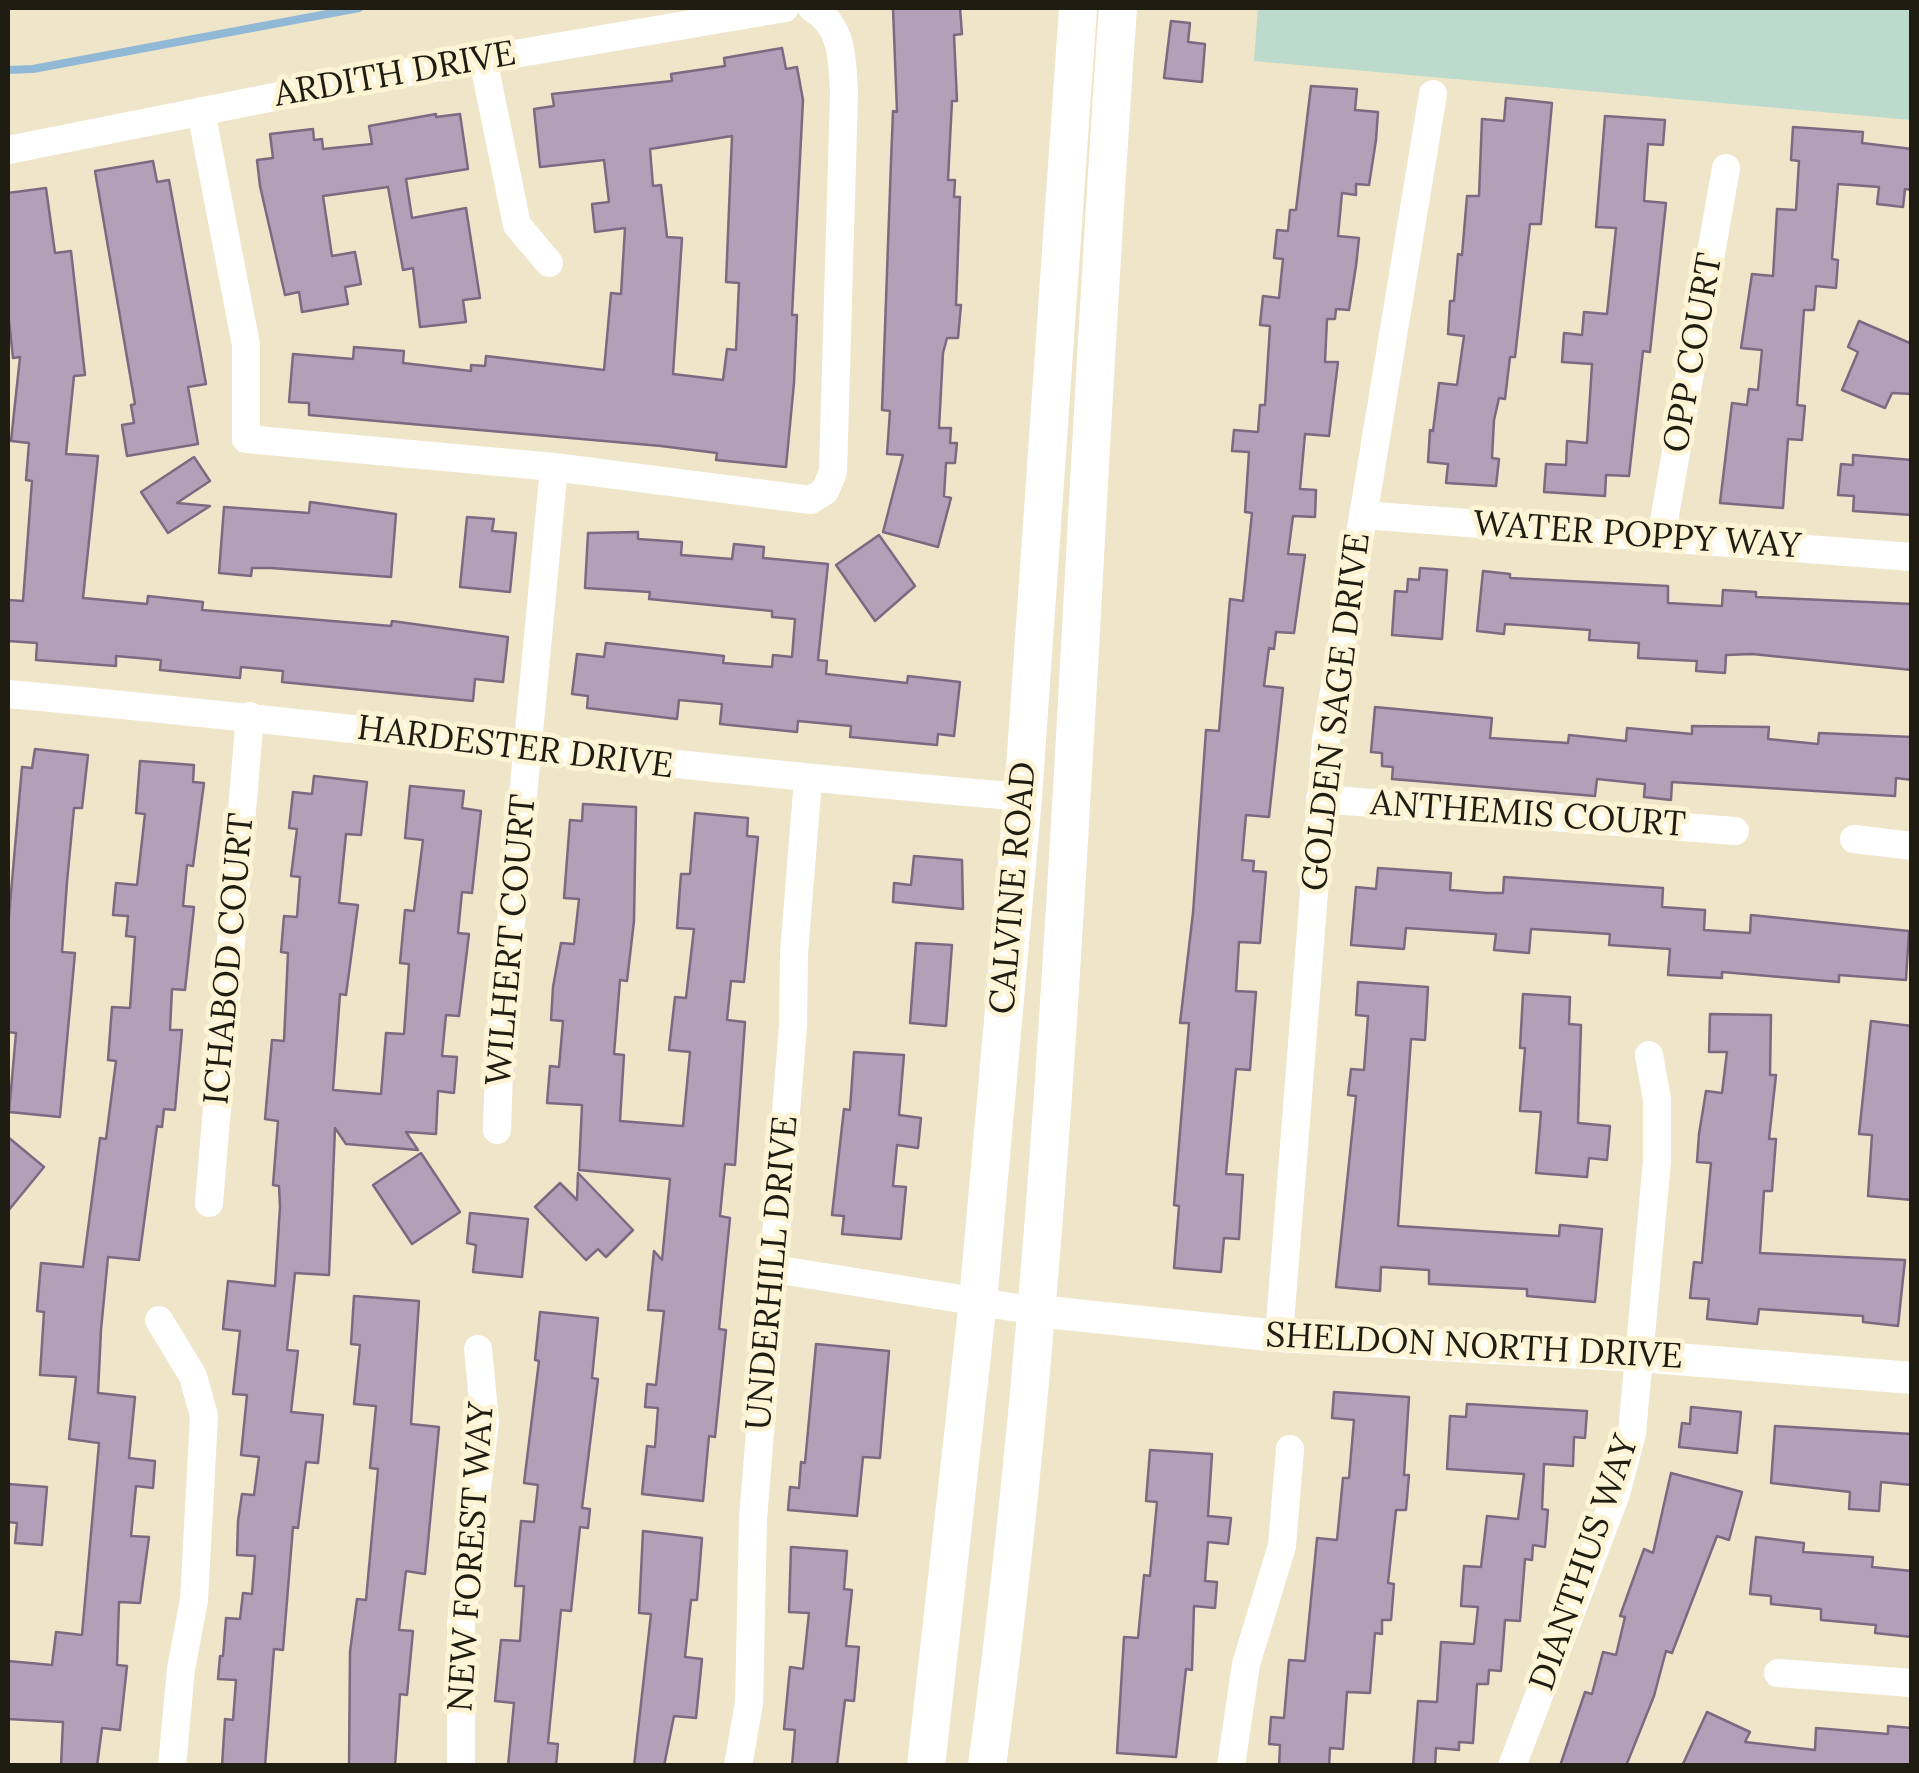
<!DOCTYPE html>
<html>
<head>
<meta charset="utf-8">
<style>
  body { margin:0 }
  #map { position:relative; width:1919px; height:1773px; overflow:hidden; background:#efe6c9; font-family:Lora,serif }
  canvas { display:block }
  .frame { position:absolute; inset:0; border:10px solid #1f1c11; pointer-events:none }
</style>
</head>
<body>
<div id="map">
<canvas width="1919" height="1773"></canvas>
<div class="frame"></div>
</div>
<script>
const ctx = document.querySelector('canvas').getContext('2d');
ctx.lineJoin = 'round';
function fill(path, color) { ctx.fillStyle = color; ctx.fill(path, 'evenodd'); }
function stroke(path, color, width, dash) { ctx.strokeStyle = color; ctx.lineWidth = width; ctx.lineCap = dash ? 'butt' : 'round'; ctx.setLineDash(dash || []); ctx.stroke(path); }
function write(font, color, halo, rows, align = 'center') {
  ctx.font = font + ' Lora,serif'; ctx.lineWidth = 10; ctx.setLineDash([]); ctx.textBaseline = 'middle'; ctx.strokeStyle = halo; ctx.fillStyle = color; for (const [text, x, y, turn = 0] of rows) {
    ctx.save(); ctx.translate(x, y); ctx.rotate((+turn || 0) * Math.PI / 180); ctx.textAlign = isNaN(turn) ? turn : align; if (halo) ctx.strokeText(text, 0, 0); ctx.fillText(text, 0, 0); ctx.restore();
  }
}
fill(new Path2D(`
  M1258,8h653v112l-657,-59z`), '#bddbcc');
stroke(new Path2D(`
  M8,70l25,-1 326,-61`), '#91b9d6', 8);
const building = new Path2D(`
  M893,8h67l2,26 -8,1 3,66h-5l-4,79h7l-1,17h6l-4,108h5l-3,33h-11l-4,15 -4,75h12l-1,15h7l-2,20h-9l-2,33 7,2 -13,49 -55,-15 20,-77 -16,-1 3,-43 -8,-1 9,-248 2,-51 4,1z
  M1171,21l19,2 -2,19 17,2 -3,38 -38,-4z
  M782,48l4,21 11,-2 6,33 -11,215h5l-3,68 -8,84 -70,-7 1,-7 -56,-7 -352,-31v-12l-20,-1 4,-48 60,5 1,-12 50,4 -1,12 68,8v-6l14,1 1,-10 118,14 7,-77 10,1 4,-66 -30,4 -3,-28 17,-2 -5,-42 -64,7 -6,-58 20,-3 -2,-12 120,-13 -1,-7 54,-8 -1,-8zM732,136l-6,146 13,1 -3,67 -9,-1 -4,31 -50,-6 9,-136 -15,-1 -6,-52 -8,1 -3,-37z
  M1311,86l46,3 -2,21 23,2 -2,28 -7,45 -13,-1v11l-14,-2 -4,43 21,2 -3,28 -7,44 -13,-1 -1,10h-8l-2,43h13l-9,74 -24,-2 -5,55 16,1 -1,27 -22,-1 -5,38 17,1 -11,78 -18,-1 -2,17 -5,-1 -5,38 19,2 -14,129 -23,-2 -4,45 12,1 -1,10 13,1 -6,71 -21,-1 -3,49 20,1 -6,78 -14,-1 -10,105 17,1 -4,64 -15,-1 -3,34 -47,-4 5,-62 -5,-1 15,-182h-9l13,-110 13,-183 13,1 11,-132 13,2 9,-88 -7,-1 4,-60 -17,-1 2,-21 24,2 2,-27h5l5,-79 -10,-1 3,-29 16,2 4,-39 -9,-1 3,-28 11,1 2,-21h6z
  M1506,98l46,5 -11,121h-11l-15,133h-5l-5,42 -6,-1 -5,22 -2,38 7,1 -3,27 -50,-3 2,-19 -20,-2 2,-32 3,1 6,-48 18,2 7,-49 -16,-2 2,-33h4l4,-47 4,1 5,-59h12l3,-77 22,2z
  M436,114v3l24,-3 8,55 -62,10 6,39 54,-10 14,90 -17,2 3,22 -46,5 -7,-59 -10,2 -15,-83 -65,9 9,60 23,-4 6,32 -16,3 3,17 -46,8 -3,-20 -14,3 -25,-109 -3,-26 16,-2 -3,-24 43,-5 1,11 8,-1 1,10 49,-5 -3,-18z
  M1605,116l60,4 -2,25 -15,-1 -4,57 22,2 -16,149 -7,-1 -14,125 -23,-1 -1,21 -61,-4 2,-28 20,1 1,-24 20,2 5,-79 -30,-2 2,-29 18,2 2,-23 23,2 9,-86 -20,-1z
  M1793,127l70,5 -1,11 50,6v41l-7,-1 -2,18 -26,-3 2,-17 -41,-3 -6,75 6,1 -2,28 -20,-2 -2,24h-10l-7,95 8,1 -3,34 -14,-1 -5,69 -63,-5 12,-100 15,2 2,-16 9,1 4,-40 -21,-2 11,-74 21,2 4,-67 19,1 3,-49 -8,-1z
  M153,161l4,21 12,-2 37,204 -18,3 10,57 -71,12 -5,-31 12,-2 -3,-18 4,-1 -40,-233z
  M46,188l9,65 16,-2 14,124 -11,1 -8,78 32,2 -15,142 64,6 1,-8 55,6 -1,8 189,16 1,-5 116,16 -5,45 -28,-3 -2,22 -191,-19 1,-11 -42,-4 -1,11 -80,-8 1,-10 -45,-4v10l-80,-6 1,-17 -29,-2v-41l15,1 9,-120 -6,-1 3,-37 -18,-2 9,-84 -7,1 -5,-47v-118z
  M1859,321l53,23v50l-20,-1 -7,15 -43,-18 16,-38 -10,-5z
  M1853,455l59,5v55l-59,-4 1,-15 -16,-1 3,-31 12,1z
  M194,457l16,24 -33,22 33,3 -42,27 -27,-41z
  M310,502l86,12 -5,63 -120,-9h-19l-1,8 -32,-3 5,-66 85,6z
  M467,517l27,2 -2,12 24,2 -6,59 -50,-5z
  M638,532v7l44,3 -1,13 51,4 2,-15 30,3 -1,11 65,6 -10,96 9,1 -1,13 81,9 1,-7 52,6 -6,54 -16,-2 -1,11 -87,-8 1,-11 -53,-5 -1,11 -77,-8 2,-20 -43,-4 -2,19 -90,-11 1,-12 -16,-2 5,-40 27,3 2,-14 118,13 -1,7 49,4 1,-12 19,2 3,-38 -23,-2v-6l-123,-12 1,-7 -65,-4 3,-55z
  M879,535l36,51 -40,35 -39,-56z
  M1420,568l27,2 -5,69 -50,-4 3,-44 12,1 1,-13 11,1z
  M1483,571l27,3v4l158,8v17l54,3 1,-16 33,2v5l156,7v66l-160,-16 -26,1 -1,18 -29,-2 1,-10 -59,-3 1,-15 -50,-3 1,-10 -85,-6 -1,10 -27,-3z
  M1375,707l117,11 -2,20 78,5 1,-8 57,6 1,-13 65,6v-8l77,1 -1,12 50,5 1,-11 93,4v43l-16,-2 -1,18 -223,-14 -1,18 -27,-3 1,-13 -48,-5 -2,17 -203,-17 1,-12 -11,-1v-13l-11,-1z
  M35,749l53,6 -6,53h-8l-7,74 -5,70 13,1 -15,164 -51,-5 7,-79 -8,-1v-105l14,-160 10,1z
  M140,761l54,4 -1,17 11,1 -11,83 -6,-1 -4,41 11,1 -9,83 -13,-1 -2,41h12l-7,80 -11,-1 -2,18 -5,-1 -18,134 -31,-3 -7,73 -3,63 37,4 -6,61 26,3 -2,27 -17,-2 -5,50 18,1 -9,66 -21,-1 -2,63 10,1 -7,64 -18,-2 -5,38h-36l2,-44 -55,-3v-58l44,4 4,-33 26,3 17,-192 -30,-4 7,-62 -36,-2 4,-63 -7,-1 4,-48 42,4 17,-129 6,1 10,-78 -8,-1 4,-53 18,1 5,-71 -9,-1 2,-20 -15,-1 3,-32 21,2 8,-71 -9,-1z
  M314,776l53,6 -6,53 -15,-1 -7,69 19,2 -12,90 -6,-1 -7,96 48,4 5,-61 18,1 5,-70 -9,-1 5,-53 9,1 9,-71 -18,-2 5,-52 54,5 -2,17 19,3 -9,82 -10,-1 -4,41 11,1 -10,82 -13,-1 -4,41 15,1 -3,36 -16,-2 -2,43 -30,-2 12,18 -72,-6 -11,-16 -6,147 -34,-2 -8,77 11,1 -7,61 32,3 -5,48 -12,-1 -8,66 -5,-1 -10,123 -9,-1 -9,117h-43l3,-47 8,1 3,-40 -18,-1 2,-23h3l3,-38 14,1 3,-26 9,1 3,-38 -18,-1 1,-34 4,-27 12,1 5,-38 -18,-2 6,-60 -14,-1 7,-63 -17,-2 5,-48 47,5 5,-79 -1,-21 -6,-1 5,-64 -13,-2 7,-79 12,1 4,-88 -7,-1 3,-36 13,1 3,-40 -9,-1 6,-47 -8,-1 4,-36 19,2z
  M583,804l53,3 -2,114 -7,60 -7,-1 -6,74 10,1 -4,66 63,5 7,-74 -21,-2 6,-53 11,1 8,-69 -17,-1 4,-54h9l5,-61 53,5 -1,18 11,1 -14,145 -13,-1 -4,39 18,2 -10,143 -10,-1 -5,52 10,2 -11,111 7,1 -11,107 -6,-1 -6,65 -61,-7 5,-48 8,1 3,-39 -13,-1 2,-23 9,1 8,-74 -16,-1 6,-59 8,9 8,-81 -91,-9 3,-65 -35,-2 3,-37 9,1 4,-46 -12,-1 2,-33 8,-44 13,1 5,-45 -15,-1 6,-78 12,1z
  M914,856l48,4 1,49 -70,-7 1,-19 17,2z
  M1378,868l73,5 -1,17 37,3h16l1,-16 159,11 -1,19 43,3 -1,20 46,3 1,-18 158,16 -3,49 -67,-5v7l-117,-10v6l-54,-3 2,-26 -61,-4 1,-11 -79,-5 -2,24 -35,-3 2,-16 -90,-6 -2,21 -53,-4 5,-58 20,2z
  M916,943l36,2 -6,81 -36,-3z
  M1358,982l70,5 -3,53 -14,-1 -13,187 161,10 1,-11 42,4 -7,73 -68,-6v-7l-98,-5v-14l-48,-3 -1,24 -44,-4 20,-191 -8,-1 3,-26 13,1 4,-54 -12,-1z
  M1523,994l47,3 -1,27 12,1 -3,98 32,3 -3,34 -18,-2 -2,19 -51,-4 5,-61 -21,-1 5,-63h-5z
  M1710,1014l61,1 -1,60h6l-7,64h7l-4,52h-8l-4,62 145,7 -7,66 -35,-4v-6l-104,-7 -2,15 -50,-5 2,-20 -19,-1 4,-36 8,1 9,-100 -14,-1 2,-28 7,-43 16,2 5,-41h-18z
  M1871,1021l41,5v174l-44,-4 4,-61 -13,-1z
  M854,1052l50,3 -5,60 22,3 -3,30 -21,-3 -4,41 13,1 -5,52 -59,-5 2,-18 -12,-1 12,-106 6,1z
  M8,1137l36,30 -36,44z
  M421,1153l39,59 -48,32 -39,-59z
  M578,1173l55,57 -27,27 -8,-8 -12,11 -51,-53 25,-24 17,17z
  M470,1213l58,6 -6,58 -49,-5 3,-27 -9,-2z
  M354,1296l65,5 -8,123 28,3 -14,147 -19,-3 -7,59 14,1 -6,64 -7,-1 -5,72h-46l1,-114 7,-53 9,1 12,-131 -8,-1 6,-62 -22,-2 6,-59 -9,-1z
  M540,1312l58,6 -6,60 6,1 -16,129 8,1 -2,19 -8,-1 -9,84 -10,-1 -13,133 10,1 -2,22h-48l6,-63 -19,-2 6,-61 19,1 4,-55h-9l6,-65 13,1 4,-37 -14,-2 15,-122 -4,-1z
  M816,1344l73,7 -9,107 -17,-1 -6,59 -69,-6 2,-23 9,1 2,-26 4,1z
  M1334,1392l75,5 -5,78h5l-3,35h-10l-8,73 6,1 -3,36h-9v14l-7,-1 -5,60 -23,-1 -4,57 -13,-1 -1,18h-50l1,-21 -11,-1 2,-27 13,1 5,-58 16,1 12,-123 20,2 6,-62h6l5,-58 -22,-2z
  M1467,1404l120,7 -2,27 -11,-1 -1,29 -29,-2 -2,45 6,1 -3,37 -12,-2 -1,15 -7,-1 -5,62 -15,-1 -4,51 -12,-1 -1,14h-11l-4,59 -14,-1v8l-23,-2 -1,18h-22l5,-65 19,1 4,-60 33,2 4,-37 -17,-1 3,-40 17,1 6,-51 31,3 6,-45 -77,-5 3,-53 16,1z
  M1691,1407l50,5 -4,41 -58,-6 3,-24 8,1z
  M1775,1426l137,8v51l-31,-3 -2,29 -30,-2 1,-17 -79,-9z
  M1150,1450l62,4 -4,62 23,2 -3,26 -20,-2 -3,39 12,1 -2,26 -21,-2 -2,64 -6,-1 -10,88 -59,-4 7,-116 14,1 6,-63 6,1 7,-74 -11,-1z
  M1671,1473l71,19 -13,48 -12,-4 -45,117 -6,-2 -12,45 -28,70h-66l25,-74 7,2 11,-42 13,3 9,-38 -5,-1 24,-67 9,4z
  M8,1484l39,3 -5,58 -27,-2 2,-20 -9,-1z
  M643,1531l59,7 -5,62h-6l-6,57 17,2 -6,59 -22,-2 -10,50h-30l17,-152 -12,-1z
  M1756,1537l48,6 -1,9 70,5 -1,10 40,4v66l-37,-4 1,-8 -55,-5v-11l-50,-5v-8l-21,-2z
  M791,1547l56,4 -3,38 8,1 -6,56 13,1 -5,54 -9,-1 -8,66h-45l3,-36 -11,-1 6,-62 13,2 6,-56 -20,-1z
  M1707,1712l43,20 -5,10 70,8 1,-22 72,6v-8l24,2v38h-230z`);
fill(building, '#b2a0b9');
stroke(building, '#7b6a81', 2.5);
stroke(new Path2D(`
  M483,59l34,166 32,38
  M201,111l45,234v94l308,28 257,33 14,-9 8,-19 11,-378c-2,-34 0,-67 -32,-86
  M8,150l331,-66 446,-76
  M1363,515l549,42
  M1661,538l65,-370
  M8,694c338,31 676,75 1015,103
  M1320,799l415,32
  M1854,839l58,7
  M497,1130l3,-90 54,-573
  M209,1203l41,-487
  M774,1269l262,42
  M159,1320l34,56 11,40 -10,184 -13,69 -9,97
  M1279,1336l47,-596 107,-646
  M1778,1673l134,10
  M461,1766v-143l24,-202 -7,-72
  M738,1766l11,-63 4,-184 40,-493 1,-73 14,-173
  M1231,1766l15,-102 36,-118 8,-97
  M1512,1766l104,-272 16,-61 25,-272v-62l-8,-44`), '#fff', 28);
stroke(new Path2D(`
  M1036,1311l243,25 360,20 273,22`), '#fff', 32);
stroke(new Path2D(`
  M926,1766l52,-465 45,-504 55,-789
  M987,1766c79,-584 89,-1172 131,-1758`), '#fff', 38);
write('35px', '#1f1c11', '#fdf4d6', [
  ["ARDITH DRIVE",395,75,-10],
  ["OPP COURT",1694,353,-80],
  ["WATER POPPY WAY",1637,536,4],
  ["GOLDEN SAGE DRIVE",1337,712,-83],
  ["HARDESTER DRIVE",515,748,7],
  ["ANTHEMIS COURT",1528,815,4],
  ["CALVINE ROAD",1014,888,-85],
  ["WILHERT COURT",512,940,-85],
  ["ICHABOD COURT",230,959,-85],
  ["UNDERHILL DRIVE",773,1273,-85],
  ["SHELDON NORTH DRIVE",1474,1347,3],
  ["NEW FOREST WAY",472,1557,-86],
  ["DIANTHUS WAY",1585,1563,-71]
]);
</script>
</body>
</html>
